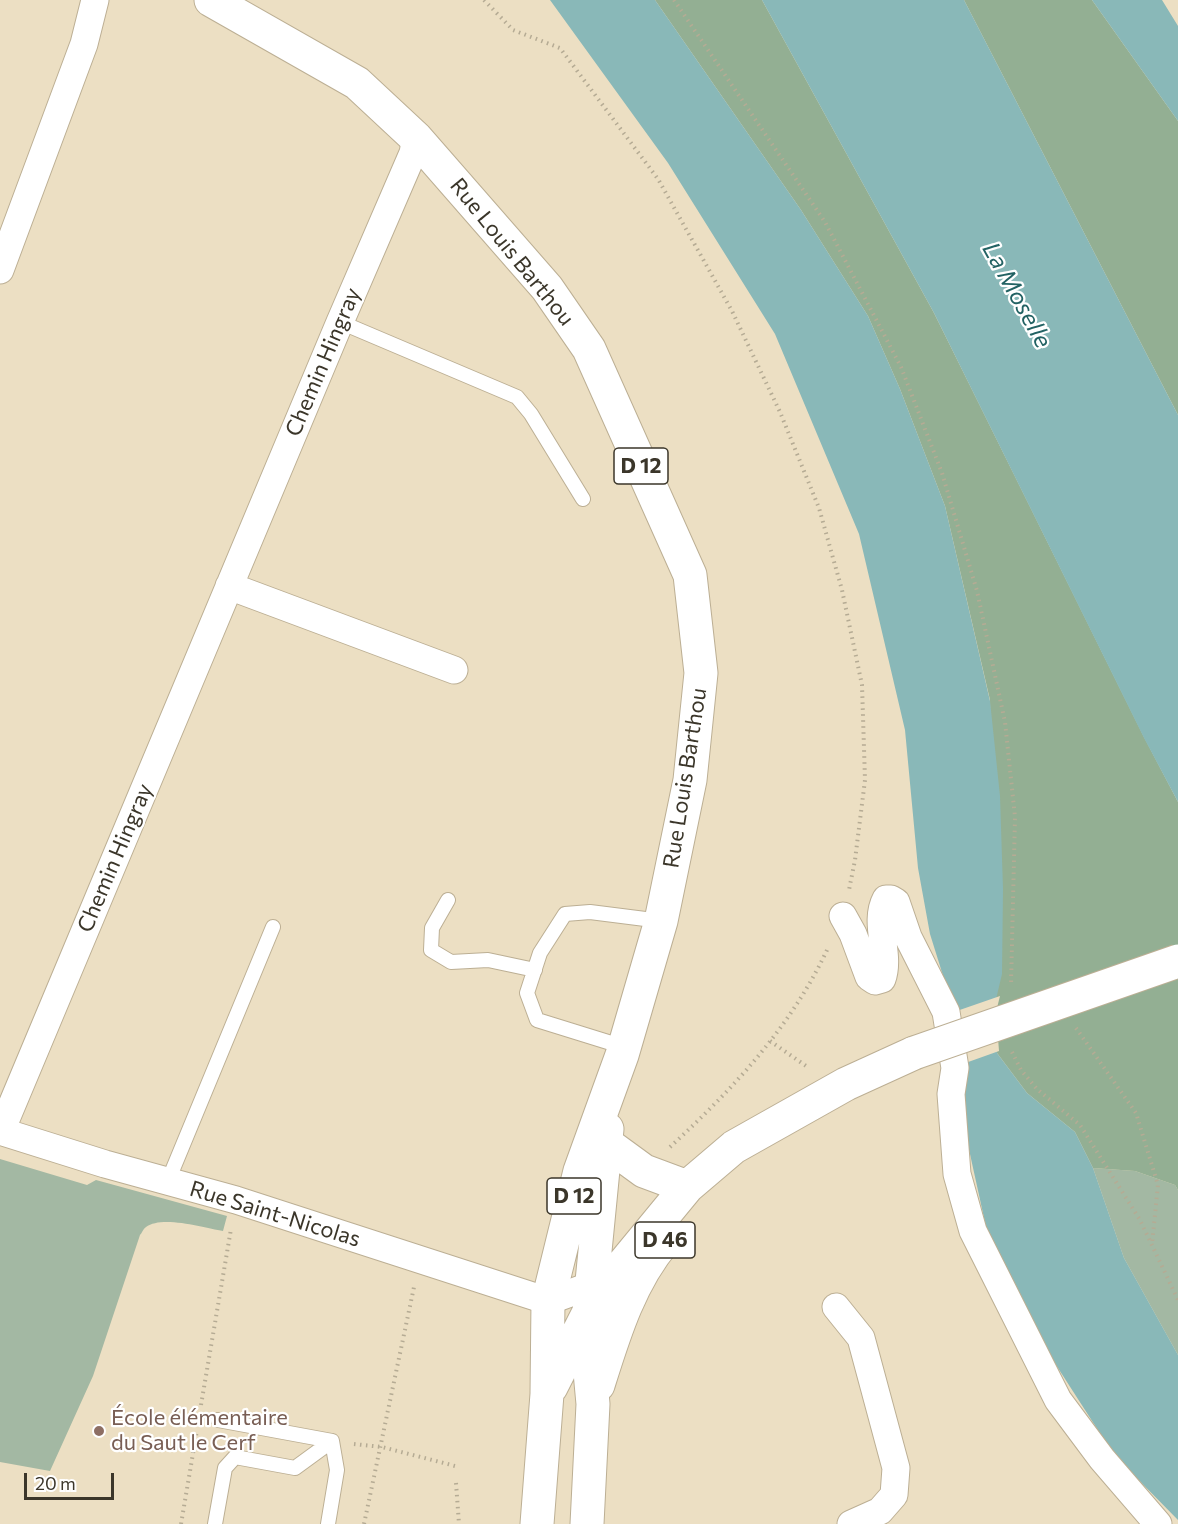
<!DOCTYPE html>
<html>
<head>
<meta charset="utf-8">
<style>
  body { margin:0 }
  #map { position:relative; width:1178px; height:1524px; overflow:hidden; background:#ecdfc3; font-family:Commissioner,sans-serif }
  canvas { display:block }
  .scale { position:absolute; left:24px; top:1473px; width:90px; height:27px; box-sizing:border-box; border:3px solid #3b362a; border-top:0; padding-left:8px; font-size:18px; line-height:21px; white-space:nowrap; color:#3b362a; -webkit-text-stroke:4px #fff; paint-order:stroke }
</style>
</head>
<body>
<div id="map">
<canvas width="1178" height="1524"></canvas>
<div class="scale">20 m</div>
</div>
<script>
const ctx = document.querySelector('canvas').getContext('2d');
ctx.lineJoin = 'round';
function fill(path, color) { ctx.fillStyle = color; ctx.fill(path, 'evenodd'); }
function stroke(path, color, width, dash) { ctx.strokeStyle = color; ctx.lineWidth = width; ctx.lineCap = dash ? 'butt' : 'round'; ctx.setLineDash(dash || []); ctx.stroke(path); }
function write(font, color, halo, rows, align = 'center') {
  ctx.font = font + ' Commissioner,sans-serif'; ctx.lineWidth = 4.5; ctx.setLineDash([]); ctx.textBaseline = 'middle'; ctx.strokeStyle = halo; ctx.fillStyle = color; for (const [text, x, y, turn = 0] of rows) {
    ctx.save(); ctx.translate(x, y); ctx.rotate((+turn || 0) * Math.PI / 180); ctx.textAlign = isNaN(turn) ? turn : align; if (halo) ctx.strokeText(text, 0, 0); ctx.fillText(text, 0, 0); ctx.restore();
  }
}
fill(new Path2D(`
  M0,1159l87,26 9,-5 131,36 -4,15c-18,-3 -61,-16 -77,-4 -3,2 -4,6 -6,8l-47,141 -43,95 -50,-9z
  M1093,1168l42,3 40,14 3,5v165l-54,-97z`), '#a3b8a3');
fill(new Path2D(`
  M655,0h107l172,313 210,424 34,65v388l-3,-5 -40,-14 -42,-3 -18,-36 -48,-39 -30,-40 -4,-41 -3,-312 -45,-194 -45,-117 -32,-73 -67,-106z
  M964,0h128l86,121v294z`), '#93af93');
fill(new Path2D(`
  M550,0h105l146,210 67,106 32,73 45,117 45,195 10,95 3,93 -1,85 -9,38 4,41 30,40 48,39 18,36 31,90 54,97v165l-64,-65 -76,-118 -50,-101 -20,-91 -7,-49 -6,-82 -25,-80 -12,-66 -13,-138 -46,-196 -84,-200 -107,-171z
  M762,0h202l214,415v387l-34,-64 -210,-425z
  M1092,0h70l16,26v95z`), '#89b8b8');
fill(new Path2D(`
  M1000,996l-4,16 3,39 -42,15 -6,-53z`), '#ecdfc3');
const service = new Path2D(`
  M340,322l177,75 14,17 52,85
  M448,900l-16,28 -1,22 20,12 37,-2 47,10
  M624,1047l-87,-27 -10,-27 13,-40 25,-39 25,-2 71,9
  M168,1181l105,-254
  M218,1420l114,21 5,29 -9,54
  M215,1524l10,-56 10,-11 60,11 37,-27`);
const minor = new Path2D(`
  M0,270l84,-226 11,-44
  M229,586l225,84
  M843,916l10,18 16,43 6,4 7,-2c9,-25 -9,-56 4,-80h5l5,3 12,35 38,75 9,56 -4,26 6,80 16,57 85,169 44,59 56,65
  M0,1131l105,33 131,36 312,101
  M1,1131l339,-809 73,-169 3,-15
  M548,1301l61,-22
  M836,1307l25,31 35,130 -2,27 -14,16 -29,13`);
const primary = new Path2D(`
  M211,0l146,83 59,55 131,150 42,61 101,226 11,98 -11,107 -29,141 -39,134 -42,116 -32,130 -1,93 -10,130
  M607,1144l37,27 43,16
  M598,1385c16,-51 32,-104 67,-145
  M551,1387l38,-75 23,-34 75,-91 47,-40 112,-63 68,-31
  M587,1524l6,-120 -5,-54 1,-38 18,-183`);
stroke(service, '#bcaf94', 16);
stroke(minor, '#bcaf94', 29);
stroke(primary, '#bcaf94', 35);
stroke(new Path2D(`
  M484,0l29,30 47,18 98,131 74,132 48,101 39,96 23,82 20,95 3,95 -10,80 -6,30
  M674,0l151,222 76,145 41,106 35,118 28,131 10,95 -4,168
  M1076,1028l60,85 22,72 -6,59
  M770,1041l39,27
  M1012,1052l9,18 16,19 43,36 60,95 38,80
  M670,1147c62,-57 121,-120 157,-197
  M201,1405l30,-176
  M354,1444l28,3 77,20
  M456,1483l3,41
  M181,1524l16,-94
  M364,1524l50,-237`), '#b5ab94', 4, [1.5, 4.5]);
stroke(service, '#fff', 14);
stroke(minor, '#fff', 27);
stroke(primary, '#fff', 33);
const primaryBridge = new Path2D(`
  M914,1053l264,-92`);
stroke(primaryBridge, '#bcaf94', 35, []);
stroke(primaryBridge, '#fff', 33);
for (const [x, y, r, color] of [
  [99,1431,6,"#8d6e63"]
]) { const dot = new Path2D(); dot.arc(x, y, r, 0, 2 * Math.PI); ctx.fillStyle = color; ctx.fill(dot); stroke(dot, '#fff', 2); }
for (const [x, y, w] of [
  [641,466,54],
  [574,1196,54],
  [665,1240,60]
]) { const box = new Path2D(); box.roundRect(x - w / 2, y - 18, w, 36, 4.5); ctx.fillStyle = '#fff'; ctx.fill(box); stroke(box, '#3b362a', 1.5); }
write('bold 21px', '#3b362a', null, [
  ["D 12",641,466],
  ["D 12",574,1196],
  ["D 46",665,1240]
]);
write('22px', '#3b362a', '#fff', [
  ["Rue Louis Barthou",512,252,51],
  ["Chemin Hingray",323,362,-67],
  ["Rue Louis Barthou",685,778,-81],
  ["Chemin Hingray",115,858,-67],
  ["Rue Saint-Nicolas",275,1214,17]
]);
write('22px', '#785e54', '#fff', [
  ["École élémentaire",111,1418],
  ["du Saut le Cerf",111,1443]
], 'left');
write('italic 24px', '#226263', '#fff', [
  ["La Moselle",1017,295,61]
]);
</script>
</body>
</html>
